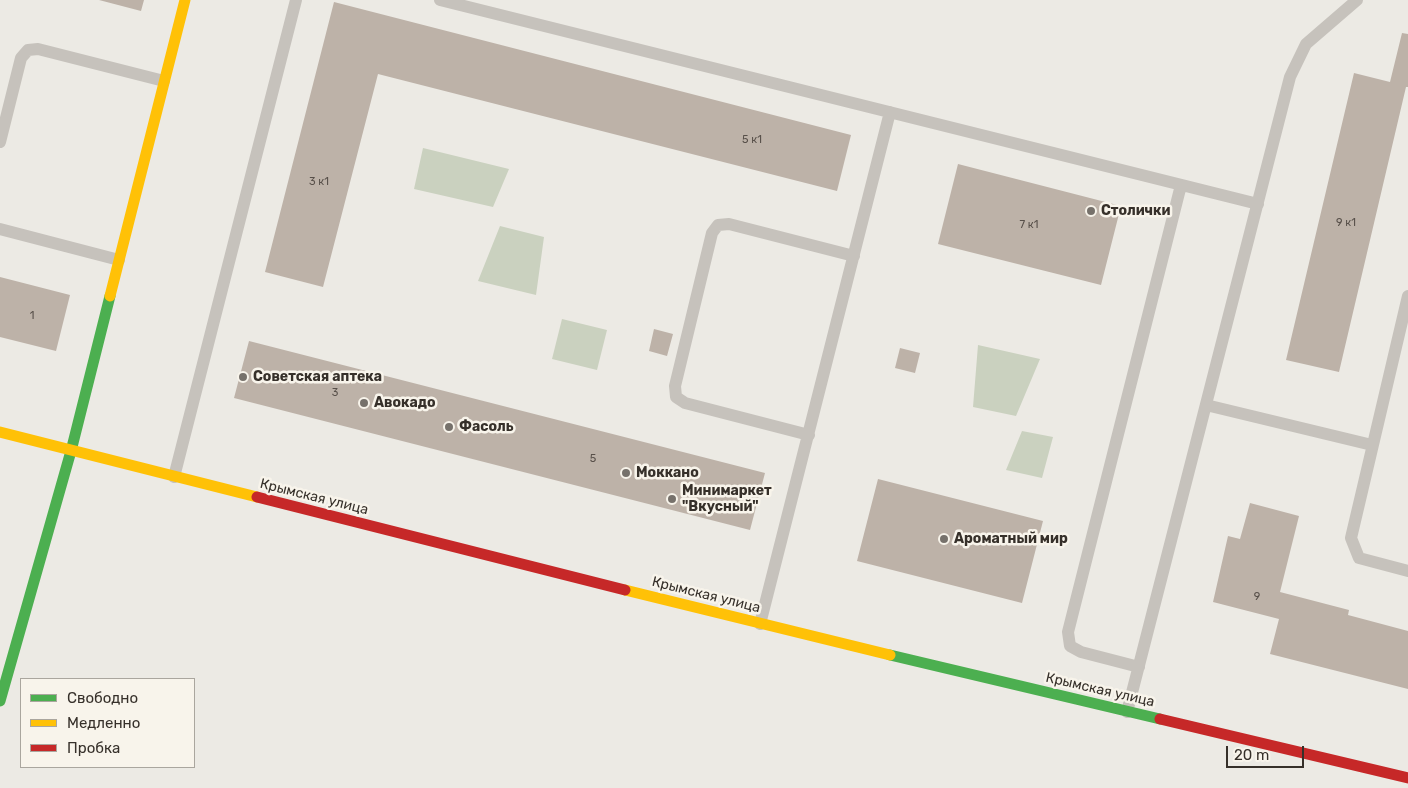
<!DOCTYPE html>
<html>
<head>
<meta charset="utf-8">
<style>
  body { margin:0 }
  #map { position:relative; width:1408px; height:788px; overflow:hidden; background:#eceae4; font-family:Rubik,sans-serif }
  canvas { display:block }
  .legend { position:absolute; left:20px; top:678px; width:175px; height:90px; box-sizing:border-box; background:#f8f4eb; border:1px solid #aaa69e; margin:0; padding:6px 9px; list-style:none; font-size:15px; color:#36302a }
  .legend li { display:flex; align-items:center; gap:10px; height:25px }
  .legend b { width:25px; border:1px solid #aaa69e }
  .scale { position:absolute; left:1226px; top:746px; width:78px; height:22px; box-sizing:border-box; border:2px solid #36302a; border-top:0; padding-left:6px; font-size:15px; line-height:18px; white-space:nowrap; color:#36302a; -webkit-text-stroke:4px #f8f4eb; paint-order:stroke }
</style>
</head>
<body>
<div id="map">
<canvas width="1408" height="788"></canvas>
<ul class="legend">
<li><b style="height:6px;background:#4caf50"></b>Свободно</li>
<li><b style="height:6px;background:#ffc107"></b>Медленно</li>
<li><b style="height:6px;background:#c62828"></b>Пробка</li>
</ul>
<div class="scale">20 m</div>
</div>
<script>
const ctx = document.querySelector('canvas').getContext('2d');
ctx.lineJoin = 'round';
function fill(path, color) { ctx.fillStyle = color; ctx.fill(path, 'evenodd'); }
function stroke(path, color, width, dash) { ctx.strokeStyle = color; ctx.lineWidth = width; ctx.lineCap = dash ? 'butt' : 'round'; ctx.setLineDash(dash || []); ctx.stroke(path); }
function write(font, color, halo, rows, align = 'center') {
  ctx.font = font + ' Rubik,sans-serif'; ctx.lineWidth = 5; ctx.setLineDash([]); ctx.textBaseline = 'middle'; ctx.strokeStyle = halo; ctx.fillStyle = color; for (const [text, x, y, turn = 0] of rows) {
    ctx.save(); ctx.translate(x, y); ctx.rotate((+turn || 0) * Math.PI / 180); ctx.textAlign = isNaN(turn) ? turn : align; if (halo) ctx.strokeText(text, 0, 0); ctx.fillText(text, 0, 0); ctx.restore();
  }
}
fill(new Path2D(`
  M423,148l86,21 -16,38 -79,-18z
  M500,226l44,11 -8,58 -58,-14z
  M562,319l45,11 -10,40 -45,-11z
  M978,345l62,14 -24,57 -43,-9z
  M1022,431l31,6 -11,41 -36,-8z`), '#cad1bf');
fill(new Path2D(`
  M99,0h45l-3,11z
  M334,2l517,133 -14,56 -459,-117 -55,213 -58,-15z
  M1402,33l6,1v53h-2l-67,285 -53,-12 68,-287 36,9z
  M958,164l163,42 -20,79 -163,-41z
  M0,277l70,18 -14,56 -56,-14z
  M654,329l19,5 -6,22 -18,-5z
  M249,341l516,132 -15,57 -516,-132z
  M900,348l20,5 -5,20 -20,-5z
  M878,479l165,42 -21,82 -165,-42z
  M1250,503l49,13 -19,76 69,18 -1,5 60,16v58l-138,-35 9,-35 -66,-17 15,-66 12,3z`), '#bdb2a8');
stroke(new Path2D(`
  M440,0l818,204
  M0,142l21,-84 7,-8 10,-1 126,32
  M0,229l119,31
  M1408,296l-57,242 8,20 49,13
  M1206,405l166,40
  M809,435l-124,-32 -9,-6 -1,-11 37,-153 6,-8 11,-1 125,32
  M174,477l122,-477
  M760,624l130,-512
  M1139,667l-58,-15 -11,-6 -2,-14 113,-447
  M1127,712l163,-635 16,-33 51,-44`), '#c6c2bc', 12);
stroke(new Path2D(`
  M890,655l270,64
  M0,701l71,-250 39,-155`), '#4caf50', 11);
stroke(new Path2D(`
  M110,296l75,-296
  M0,432l257,65
  M625,590l265,65`), '#ffc107', 11);
stroke(new Path2D(`
  M257,497l368,93
  M1160,719l248,59`), '#c62828', 11);
for (const [x, y, r, color] of [
  [1091,211,5,"#76716b"],
  [243,377,5,"#76716b"],
  [364,403,5,"#76716b"],
  [449,427,5,"#76716b"],
  [626,473,5,"#76716b"],
  [672,499,5,"#76716b"],
  [944,539,5,"#76716b"]
]) { const dot = new Path2D(); dot.arc(x, y, r, 0, 2 * Math.PI); ctx.fillStyle = color; ctx.fill(dot); stroke(dot, '#f8f4eb', 2); }
write('11px', '#58504a', null, [
  ["5 к1",752,140],
  ["3 к1",319,182],
  ["9 к1",1346,223],
  ["7 к1",1029,225],
  ["1",32,316],
  ["3",335,393],
  ["5",593,459],
  ["9",1257,597]
]);
write('bold 14px', '#36302a', '#f8f4eb', [
  ["Столички",1101,211],
  ["Советская аптека",253,377],
  ["Авокадо",374,403],
  ["Фасоль",459,427],
  ["Моккано",636,473],
  ["Минимаркет",682,491],
  ["\"Вкусный\"",682,507],
  ["Ароматный мир",954,539]
], 'left');
write('14px', '#36302a', '#f8f4eb', [
  ["Крымская улица",314,497,14],
  ["Крымская улица",706,595,14],
  ["Крымская улица",1100,690,13]
]);
</script>
</body>
</html>
